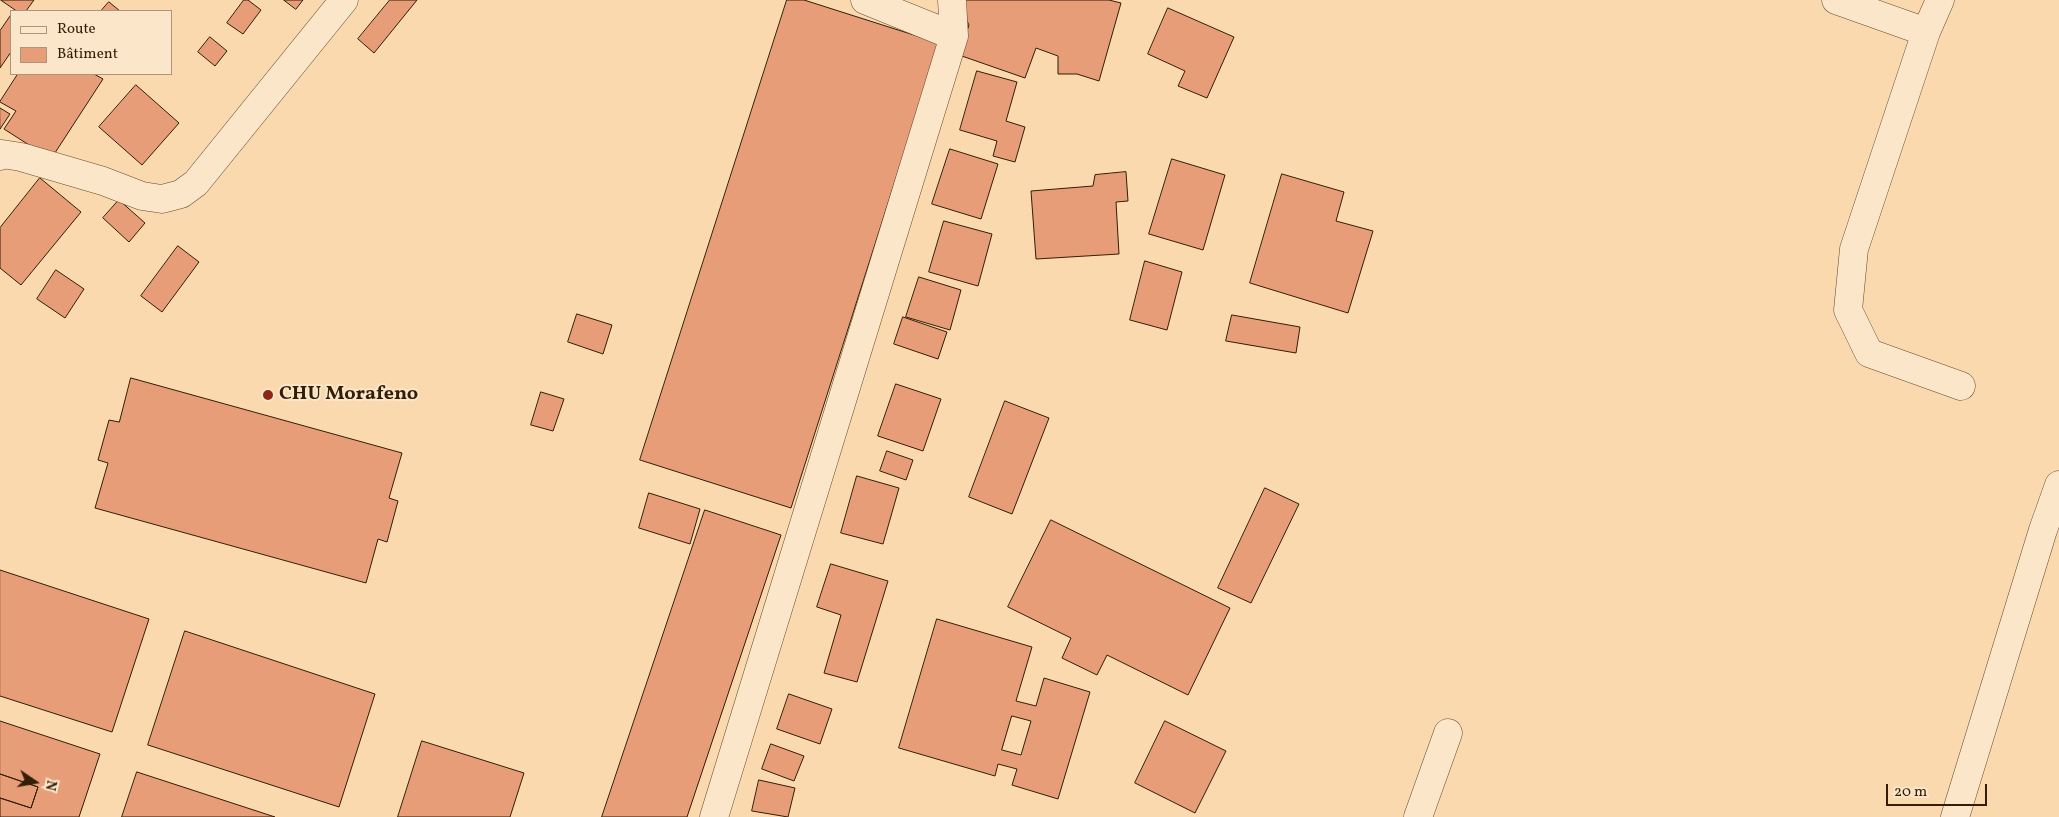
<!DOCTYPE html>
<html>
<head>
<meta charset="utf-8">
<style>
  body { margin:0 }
  #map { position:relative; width:2059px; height:817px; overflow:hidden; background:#f9d9ad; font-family:Vollkorn,serif }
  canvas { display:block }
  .legend { position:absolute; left:10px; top:10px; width:162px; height:65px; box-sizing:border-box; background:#fbe6ca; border:1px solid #ab967c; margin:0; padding:6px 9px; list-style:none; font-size:15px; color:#331d07 }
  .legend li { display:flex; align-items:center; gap:10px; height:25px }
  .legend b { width:25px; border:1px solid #ab967c }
  .north { position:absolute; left:10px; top:757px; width:50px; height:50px; -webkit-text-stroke:4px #fbe6ca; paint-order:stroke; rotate:102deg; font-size:14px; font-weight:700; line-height:20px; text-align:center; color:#331d07 }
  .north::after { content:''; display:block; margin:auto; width:18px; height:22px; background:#331d07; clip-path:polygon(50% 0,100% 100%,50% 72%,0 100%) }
  .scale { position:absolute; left:1886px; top:784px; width:101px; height:22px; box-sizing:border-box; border:2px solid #331d07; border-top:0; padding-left:6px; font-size:15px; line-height:18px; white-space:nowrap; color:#331d07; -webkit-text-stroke:4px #fbe6ca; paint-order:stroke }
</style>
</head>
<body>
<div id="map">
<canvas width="2059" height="817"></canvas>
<ul class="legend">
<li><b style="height:6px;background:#fbe6ca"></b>Route</li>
<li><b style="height:14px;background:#e79d78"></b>Bâtiment</li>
</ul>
<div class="north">N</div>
<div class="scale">20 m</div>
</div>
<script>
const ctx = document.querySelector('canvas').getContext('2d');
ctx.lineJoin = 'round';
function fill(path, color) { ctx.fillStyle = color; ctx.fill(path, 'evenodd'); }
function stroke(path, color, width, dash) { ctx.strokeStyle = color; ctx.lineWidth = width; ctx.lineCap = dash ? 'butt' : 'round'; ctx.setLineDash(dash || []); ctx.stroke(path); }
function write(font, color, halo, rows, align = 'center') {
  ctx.font = font + ' Vollkorn,serif'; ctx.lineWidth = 4; ctx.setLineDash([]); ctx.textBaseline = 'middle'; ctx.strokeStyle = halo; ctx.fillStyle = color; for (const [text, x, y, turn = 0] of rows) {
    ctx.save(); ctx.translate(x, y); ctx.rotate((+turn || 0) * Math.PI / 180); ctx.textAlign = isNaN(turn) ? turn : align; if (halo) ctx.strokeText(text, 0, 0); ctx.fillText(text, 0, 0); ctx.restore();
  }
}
const building = new Path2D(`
  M1,0h33l-8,11h-9z
  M244,0h4l13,10 -18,24 -16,-11z
  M284,0h19l-7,9z
  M390,0h27l-43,53 -16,-14z
  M787,0h17l135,43 -148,465 -151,-48z
  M959,0h150l12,3 -22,78 -22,-7h-19v-18l-22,-8 -11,30 -66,-23 10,-30 -10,-20z
  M109,2l11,9h-19z
  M1168,8l66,29 -27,61 -29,-12 7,-15 -37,-17z
  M11,15v37l-11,16v-37z
  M210,37l17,14 -12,15 -17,-14z
  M977,71l40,11 -11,39 19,6 -10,35 -22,-6 4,-15 -37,-11z
  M18,74h76l9,5 -52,80 -47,-30 12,-18 -16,-9z
  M136,85l43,38 -37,42 -43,-38z
  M0,108l10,6 -10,15z
  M950,149l48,15 -17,55 -49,-15z
  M1172,159l53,16 -22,75 -54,-16z
  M1126,172l2,29 -12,1 3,52 -83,5 -5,-68 62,-5 2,-11z
  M1282,174l62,18 -8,29 37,10 -25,82 -98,-30z
  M40,178l41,34 -60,73 -21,-17v-40z
  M119,200l26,23 -16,19 -26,-24z
  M944,221l48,13 -14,52 -49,-14z
  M178,246l21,16 -37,50 -21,-16z
  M1145,261l37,11 -15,58 -37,-10z
  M56,270l28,19 -19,29 -28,-19z
  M919,277l42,13 -11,40 -44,-13z
  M577,314l35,11 -9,29 -35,-12z
  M1232,315l68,12 -4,26 -70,-12z
  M903,317l44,15 -9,27 -44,-15z
  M131,378l271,75 -13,45 9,3 -11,41 -9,-3 -12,44 -271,-75 13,-45 -10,-3 11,-40 10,2z
  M896,384l45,15 -18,52 -45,-15z
  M541,392l23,7 -11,32 -22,-6z
  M1005,401l44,17 -37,96 -43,-17z
  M887,451l26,9 -7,20 -26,-9z
  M857,476l42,12 -16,56 -42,-11z
  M1265,488l34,16 -48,99 -33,-15z
  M649,493l51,16 -10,35 -51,-16z
  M705,510l76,25 -94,282h-85z
  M1051,520l179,88 -42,87 -81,-40 -10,20 -35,-17 9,-20 -63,-31z
  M831,564l57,17 -31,101 -33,-9 17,-58 -24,-8z
  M0,570l149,49 -37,113 -112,-36z
  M937,619l95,28 -16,54 20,5 8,-28 46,14 -32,107 -46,-14 5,-16 -19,-5 -3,12 -96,-28zM1012,716l19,5 -10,34 -19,-5z
  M185,631l190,63 -36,113 -191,-62z
  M789,694l43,15 -12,35 -43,-15z
  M0,721l100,33 -21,63h-79v-19l31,10 7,-21 -38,-13z
  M1165,721l61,30 -31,62 -60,-30z
  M422,741l102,32 -14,44h-112z
  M771,744l33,12 -10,25 -32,-12z
  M137,772l138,45h-153z
  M0,774l38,13 -7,21 -31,-10z
  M759,780l36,8 -7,29 -36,-6z`);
fill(building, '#e79d78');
stroke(building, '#331d07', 1);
const minor = new Path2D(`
  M865,0l89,36
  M1836,0l90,32 14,-32
  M1926,32l-72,217 -6,61 21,43 92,33
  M0,156l2,-2 19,3 82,24 39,15 20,3 19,-5 15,-11 148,-183
  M714,817l240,-781 -2,-36
  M1418,817l30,-84
  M1955,817l88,-287 16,-45`);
stroke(minor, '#644c30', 29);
stroke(minor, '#fbe6ca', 28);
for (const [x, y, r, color] of [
  [268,395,6,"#8f2418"]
]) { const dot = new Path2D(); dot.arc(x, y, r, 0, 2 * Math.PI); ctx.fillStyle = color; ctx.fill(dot); stroke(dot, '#fbe6ca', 2); }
write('bold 20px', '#331d07', '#fbe6ca', [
  ["CHU Morafeno",279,395]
], 'left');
</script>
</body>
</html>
